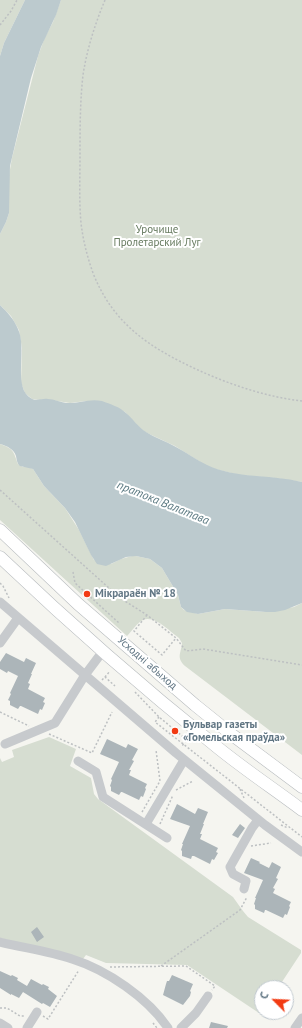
<!DOCTYPE html>
<html>
<head>
<meta charset="utf-8">
<style>
  body { margin:0 }
  #map { position:relative; width:302px; height:1028px; overflow:hidden; background:#f5f5f0; font-family:"PT Sans",sans-serif }
  canvas { display:block }
  .north { position:absolute; left:254px; top:980px; width:40px; height:40px; box-sizing:border-box; background:#fff; border:1px solid #c0c8ce; border-radius:50%; rotate:294deg; font-size:11px; font-weight:700; line-height:16px; text-align:center; color:#617684 }
  .north::after { content:''; display:block; margin:auto; width:14px; height:18px; background:#f23b13; clip-path:polygon(50% 0,100% 100%,50% 72%,0 100%) }
</style>
</head>
<body>
<div id="map">
<canvas width="302" height="1028"></canvas>
<div class="north">С</div>
</div>
<script>
const ctx = document.querySelector('canvas').getContext('2d');
ctx.lineJoin = 'round';
function fill(path, color) { ctx.fillStyle = color; ctx.fill(path, 'evenodd'); }
function stroke(path, color, width, dash) { ctx.strokeStyle = color; ctx.lineWidth = width; ctx.lineCap = dash ? 'butt' : 'round'; ctx.setLineDash(dash || []); ctx.stroke(path); }
function write(font, color, halo, rows, align = 'center') {
  ctx.font = font + ' "PT Sans",sans-serif'; ctx.lineWidth = 4; ctx.setLineDash([]); ctx.textBaseline = 'middle'; ctx.strokeStyle = halo; ctx.fillStyle = color; for (const [text, x, y, turn = 0] of rows) {
    ctx.save(); ctx.translate(x, y); ctx.rotate((+turn || 0) * Math.PI / 180); ctx.textAlign = isNaN(turn) ? turn : align; if (halo) ctx.strokeText(text, 0, 0); ctx.fillText(text, 0, 0); ctx.restore();
  }
}
fill(new Path2D(`
  M0,0h25l-21,43 -4,13z
  M61,0h241v482l-27,-4 -36,-3 -24,-6 -10,-4 -30,-19 -30,-14 -9,-7 -11,-13 -25,-11h-14l-16,2 -26,-4 -4,1 -8,-1 -7,-6 -4,-10 1,-35 -3,-18 -8,-14 -11,-11v-71l6,-12 3,-9v-38l3,-17 26,-102 7,-19 8,-15z
  M0,444c14,5 13,7 18,20l5,3h5l5,2 11,17 21,22 14,22 15,30 17,4 10,-5 11,-3h4l14,3 12,9 16,27 3,12 3,3 14,4 27,-5 41,3 28,-5 8,-4v152l-117,-89c-9,-9 -4,-12 -3,-23l-3,-5c-9,-6 -24,-23 -36,-18 -6,3 -11,11 -16,16l-127,-116z
  M49,737l27,12 -6,17 21,12 3,16 4,5 135,98 10,14 5,6 53,33v3l-23,35h-16l1,24 -1,1h-3l-72,-48 -81,-2 -20,-8 -3,4 -83,-21v-180l2,4 12,-5 -2,-7z`), '#d6ddd1');
fill(new Path2D(`
  M25,0h36l-5,15 -15,32 -10,31 -21,88 -1,47 -3,9 -6,12v-178l4,-13z
  M0,305c7,7 14,14 18,24 9,19 -4,54 10,67 7,7 12,2 20,3 6,0 12,3 18,4 12,1 23,-5 36,-2 8,3 18,6 24,12 7,6 12,14 20,19 9,6 20,9 30,15 10,5 20,13 31,18 30,14 63,9 95,17v121l-17,7 -10,2h-9l-41,-3 -27,5 -11,-2 -6,-5 -3,-12 -16,-27 -12,-9 -14,-3 -10,1 -20,9 -9,-2 -6,-9 -16,-33 -10,-14 -21,-22 -11,-17 -13,-3c-3,-3 -3,-5 -4,-10 -2,-7 -9,-10 -16,-12z`), '#bccace');
fill(new Path2D(`
  M6,653l18,9 2,-4 10,5 -5,11h1l-4,9 2,1 -2,5 17,9 -2,4 2,1 -3,7 -2,-1 -2,5 -17,-8h-1l-2,3 -8,-4v-4l-2,-1 3,-6 -1,-1 8,-17 -10,-5 -1,2 -7,-4v-7z
  M107,739l19,9 2,-4 10,5 -6,11 2,1 -5,9h2l-2,5 18,9 -2,4 1,1 -3,8 -2,-1 -2,4 -17,-8h-1l-2,3 -8,-4v-4l-1,-1 2,-6 -1,-1 8,-17 -19,-8z
  M177,804l18,10 3,-6 10,4 -5,12h1l-4,10h2l-2,5 18,9 -2,4 2,1 -4,7 -2,-1 -2,5 -16,-8h-2l-1,3 -9,-3v-5l-1,-1 2,-6h-1l8,-18 -20,-7z
  M240,824l5,4 -7,10 -6,-3z
  M251,858l9,4 -1,1 10,5 3,-6 9,5 -5,11 2,1 -5,9 2,1 -2,4 18,9 -2,4 1,1 -3,8 -2,-1 -2,4 -17,-8h-1l-1,3 -9,-4v-4l-1,-1 2,-6h-1l8,-18 -19,-7z
  M37,927l7,10 -7,5 -6,-10z
  M0,971l11,5 1,-1 6,3 -1,2 10,6 4,-7 11,6 1,-1 6,3 -1,2 9,7 -7,11 -7,-4 -1,1 -19,-12 -4,6 -8,-4v1l-11,-7z
  M172,975l21,9 -3,7 1,1 -1,4 -7,9 -20,-10 3,-11 1,-3h2z
  M211,1022l17,4 -1,2h-18z`), '#acb5b9');
const major = new Path2D(`
  M0,530l78,74 117,101 36,29 71,53
  M0,557c69,66 142,130 217,190 27,22 57,42 85,63`);
stroke(major, '#b7bbbe', 13);
stroke(new Path2D(`
  M105,0c-10,24 -18,49 -22,75 -3,27 -3,54 -3,82 0,22 -1,44 1,66 2,17 6,33 12,50 20,51 57,75 105,97 33,15 69,27 104,31
  M0,25l11,-14 6,-11
  M0,490l120,108 27,17 29,23 10,13 17,-2 99,16
  M73,572l2,11 44,40
  M0,583l3,3 6,12
  M147,615l-13,16 28,24 14,-17
  M105,677l5,-6
  M102,680l3,-3 10,9
  M135,692l24,25 28,23 -6,7
  M0,712l29,14
  M159,717l-4,5 147,115
  M49,734l43,19 20,-41
  M240,789l4,9
  M176,790l17,-9
  M142,812l18,-31 -4,-31
  M160,824l13,-29
  M281,825l7,3
  M251,846l20,-3
  M161,966l79,-56 7,-13
  M110,967l76,-1 29,20 -3,4
  M0,1008h7l13,8h3l2,-1
  M43,1016l5,3 31,-49
  M153,1023l4,5`), '#bdc0c2', 1.5, [2, 2]);
stroke(new Path2D(`
  M0,602l176,151 89,72 37,27
  M0,643l18,-25
  M5,744l50,-21 30,-48 18,-24
  M78,761l18,11 7,25 64,41
  M146,824l38,-64
  M244,889l2,-8 -13,-7 -3,-7 22,-39 6,-8
  M0,942c24,6 49,9 72,17 35,11 76,39 96,69
  M0,1023l8,5
  M27,1028l10,-16
  M181,1028l15,-15 12,-17
  M295,1028l7,-10`), '#c7cacd', 9);
stroke(major, '#fff', 12);
for (const [x, y, r, color] of [
  [87,594,4,"#f23b13"],
  [175,731,4,"#f23b13"]
]) { const dot = new Path2D(); dot.arc(x, y, r, 0, 2 * Math.PI); ctx.fillStyle = color; ctx.fill(dot); stroke(dot, '#fff', 1.5); }
write('11px', '#677b60', '#fff', [
  ["Урочище",157,230],
  ["Пролетарский Луг",157,243]
]);
write('bold 11px', '#617684', '#fff', [
  ["Мікрараён № 18",95,594],
  ["Бульвар газеты",183,725],
  ["«Гомельская праўда»",183,738]
], 'left');
write('11px', '#617684', '#fff', [
  ["Усходні абыход",147,663,41]
]);
write('italic 12px', '#5c7a82', '#fff', [
  ["пратока Валатава",163,503,22]
]);
</script>
</body>
</html>
